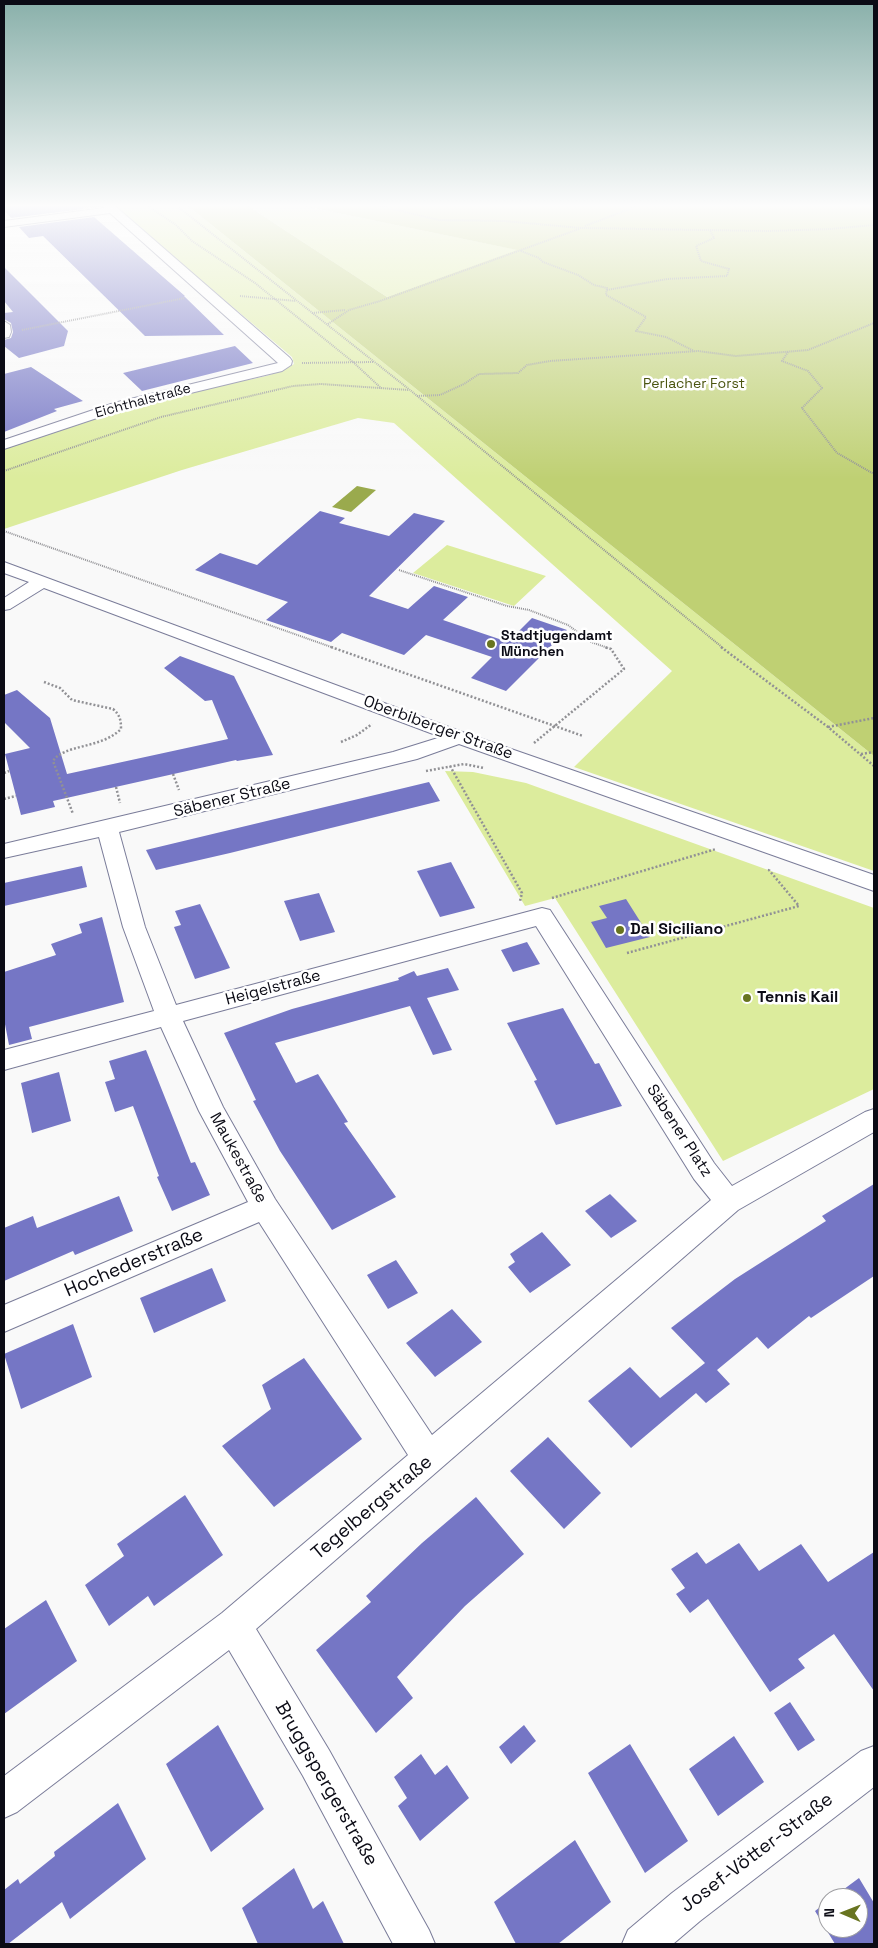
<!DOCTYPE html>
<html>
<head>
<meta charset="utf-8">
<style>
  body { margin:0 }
  #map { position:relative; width:878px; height:1948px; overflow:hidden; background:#f9f9f9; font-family:"Space Grotesk",sans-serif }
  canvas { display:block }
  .frame { position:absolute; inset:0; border:5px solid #0b0b15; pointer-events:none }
  .north { position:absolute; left:818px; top:1888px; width:50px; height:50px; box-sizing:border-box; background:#fff; border:1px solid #9d9da1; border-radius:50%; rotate:271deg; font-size:14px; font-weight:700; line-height:20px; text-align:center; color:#0b0b15 }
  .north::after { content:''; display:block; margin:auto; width:18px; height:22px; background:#687420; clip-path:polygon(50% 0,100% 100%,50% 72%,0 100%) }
</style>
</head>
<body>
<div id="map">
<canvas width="878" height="1948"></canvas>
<div class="frame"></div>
<div class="north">N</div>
</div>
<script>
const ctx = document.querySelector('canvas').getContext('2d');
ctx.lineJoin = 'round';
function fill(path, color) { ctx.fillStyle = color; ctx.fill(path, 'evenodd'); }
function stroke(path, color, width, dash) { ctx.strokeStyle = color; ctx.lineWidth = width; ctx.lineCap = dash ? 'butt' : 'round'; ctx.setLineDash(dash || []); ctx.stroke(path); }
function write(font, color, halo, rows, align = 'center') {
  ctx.font = font + ' "Space Grotesk",sans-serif'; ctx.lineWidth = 5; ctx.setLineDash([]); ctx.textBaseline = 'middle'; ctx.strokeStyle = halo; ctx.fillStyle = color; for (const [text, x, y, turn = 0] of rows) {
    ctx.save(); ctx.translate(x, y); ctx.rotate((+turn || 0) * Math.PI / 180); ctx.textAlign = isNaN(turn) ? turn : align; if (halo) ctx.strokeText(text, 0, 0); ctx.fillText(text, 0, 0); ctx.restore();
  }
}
fill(new Path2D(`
  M113,206h75l686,550v115l-300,-104 98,-96 -278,-248 -36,-5 -176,52 -178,59v-80c68,-24 136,-44 205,-62 27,-7 62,-7 85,-23l-2,-7z
  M248,206h56l214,44 -131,47z
  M447,545l99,31 -32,30 -101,-33z
  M445,771l28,1 53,11 348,125v181l-151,72 -168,-263 -30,8z`), '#dcec9d');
fill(new Path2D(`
  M188,206h60l139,91 130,-47 -213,-44h570v550z`), '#bfd073');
fill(new Path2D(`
  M357,486l19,4 -25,22 -19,-5z`), '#9aaa4d');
fill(new Path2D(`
  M4,206h78l2,3 -73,9 -7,-8z
  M94,217l91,79h-1l40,39 -79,1 -102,-100 -14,2 -10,-11z
  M4,267l64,64 -4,15 -45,12 -15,-12v-6l7,-2 2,-6 -2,-9 -7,-4v-6l9,-1 -9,-11z
  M235,346l18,17 -111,28 -19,-18z
  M31,367l52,34 -29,8 3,2 -53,21v-58z
  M320,511l25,7 -6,5 50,13 25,-23 31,8 -76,75 39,13 26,-23 34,11 -25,23 65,22 24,-24 35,12 -61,61 -35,-13 21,-21 -66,-22 -22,20 -62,-22 -11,9 -65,-22 22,-18 -93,-32 25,-17 37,12z
  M180,656l54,20 39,79 -36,6 -1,-1 -183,41 2,6 -34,8 -16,-61 25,-6 -26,-26v-27l13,-5 33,28 17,56 161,-35 -16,-39 -7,1 -41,-33z
  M429,782l11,19 -210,52 -74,17 -10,-20z
  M451,862l24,46 -35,9 -23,-46z
  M82,866l5,21 -83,19v-23z
  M319,893l16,39 -35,9 -16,-40z
  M626,899l24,38 -44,11 -15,-26 16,-4 -8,-12z
  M200,904l30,64 -35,11 -21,-52 7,-2 -6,-14z
  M102,917l22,85 -95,25 3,12 -23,6 -5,-26v-47l52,-17 -5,-11 31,-11 -3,-9z
  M527,942l13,22 -27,8 -12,-22z
  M448,968l11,22 -32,8 25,52 -19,5 -23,-49 -135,37 21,40 22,-9 30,48 -4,1 52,74 -64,33 -52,-79 -27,-50 3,-1 -32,-67 68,-24 107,-29 -1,-2 16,-7 3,5z
  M563,1008l32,56 4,-1 23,43 -66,19 -22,-44 3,-1 -30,-57z
  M146,1050l45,113 4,-1 15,33 -38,16 -15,-34 2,-1 -26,-70 -18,6 -10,-30 10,-3 -6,-18z
  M59,1072l12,49 -39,12 -11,-50z
  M874,1184v92l-63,42 -2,-2 -41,33 -11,-12 -40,33 13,14 -24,19 -10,-10 -65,55 -43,-47 42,-34 30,31 45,-35 -34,-35 64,-49 91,-58 -4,-5z
  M610,1194l27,27 -26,17 -26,-27z
  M119,1196l14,35 -58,24 -2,-4 -69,30v-53l29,-12 4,12z
  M542,1232l29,33 -41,28 -22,-26 7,-5 -5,-8z
  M396,1260l22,33 -30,16 -21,-34z
  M212,1268l14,33 -72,32 -14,-35z
  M452,1309l30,33 -47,35 -29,-34z
  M73,1324l19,53 -71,32 -17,-55z
  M304,1358l58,81 -88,68 -52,-61 49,-37 -9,-24z
  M548,1437l53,56 -37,36 -54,-58z
  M185,1495l38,60 -69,51 -6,-10 -39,30 -24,-41 39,-29 -7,-12z
  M476,1497l48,57 -59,52 -68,71 16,21 -37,35 -60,-83 55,-48 -5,-6 56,-53z
  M739,1543l20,28 42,-27 27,38 46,-30v139l-40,-57 -36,25 7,9 -35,24 -62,-93 -18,14 -14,-19 9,-6 -14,-19 26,-17 9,12z
  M46,1600l31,61 -73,53v-85z
  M790,1702l25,38 -17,11 -24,-38z
  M218,1725l46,84 -53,43 -45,-88z
  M524,1725l12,16 -25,23 -12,-17z
  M734,1736l30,46 -46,34 -29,-47z
  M630,1744l58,97 -43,32 -57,-100z
  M421,1754l14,21 12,-10 22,33 -49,43 -22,-35 9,-8 -13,-21z
  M118,1803l28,56 -76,60 -8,-17 -54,42h-4v-54l14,-11 2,5 35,-28 -1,-4z
  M575,1840l36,62 -53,42h-42l-22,-42z
  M294,1868l19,41 10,-8 21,43h-86l-16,-36z
  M859,1878l15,25v41h-39l-20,-33 13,-10v27h30v-30h-26z`), '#7576c5');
const minor = new Path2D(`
  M103,206h12l175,152 2,3 -1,4 -9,6 -158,38 -120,40v-9l110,-37 164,-40 -168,-150 -106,14v-6l100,-13z
  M4,321l6,4 1,7 -2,5 -5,1z
  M4,562l461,171 409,142v16l-415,-147 -42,15 -298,73 26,95 31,78 366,-97 8,2 164,253 18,23 133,-74 9,-3v23l-136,78 -482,419 73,121 100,180 6,14h-42l-90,-168 -74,-126 -212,162 -13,6v-42l218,-163 186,-158 -149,-233 -255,110v-27l244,-103 -49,-91 -38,-84 -157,43v-20l150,-39 -31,-84 -24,-90 -95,21v-14l389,-92 48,-15 -397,-149 -34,21 -6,1v-12l25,-16 -25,-9zM536,926l158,253 17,21 -279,235 -157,-236 -52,-92 -40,-86z
  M874,1746v41l-174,134 -27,23h-51l6,-14 44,-37 189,-142z`);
stroke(minor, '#7a7c99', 2);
stroke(new Path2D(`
  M148,206l28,19 16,16 63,42 98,79 28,26
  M177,206l233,184 313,258
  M380,206l59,14 65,1 77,7 187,3 62,-2 44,-4
  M585,226l52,-20
  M521,251l18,7 4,4 35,13 16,10 13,3 -1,7 40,22 -10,14 30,6 28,14
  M607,290l60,-11 60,-3 2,-7 -28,-8 -5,-15 18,-8 -4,-8
  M240,296l56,5
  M312,313l33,-3
  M328,324l21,-14 31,-9 199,-72
  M22,330l163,-32
  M788,352l-6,9 26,10 14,17 -20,20 35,45 37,21
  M302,363l71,-1
  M417,396l23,-1 24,-11 15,-10 39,-1 9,-8 23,-4 148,-10 38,5 72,-6 66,-27
  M4,471l157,-54 132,-31 28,-2 88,6
  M4,531l330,117
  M399,570l108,36 22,4 39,15 23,17 17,6
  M874,576v5`), '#919195', 2, [1, 1]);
stroke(new Path2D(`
  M331,647l252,89
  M721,647l107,80 46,39
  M44,682l16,6 12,12 41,9c7,6 8,11 8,20 -20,20 -57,15 -68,32l20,53
  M828,727l46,-9
  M341,742l16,-7 15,-11
  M534,743l90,-74 -13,-20 -7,-2
  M861,754l13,-2
  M450,766l72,127 -2,8
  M426,771l38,-7 20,4
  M4,773l5,-2
  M173,774l6,16
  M116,787l4,16
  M4,799l12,-3
  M552,898l164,-49
  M627,953l172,-47 -30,-36 1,-2`), '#919195', 2.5, [2, 2]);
fill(minor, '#fff');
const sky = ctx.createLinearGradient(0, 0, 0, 479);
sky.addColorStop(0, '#89b0aa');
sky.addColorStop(0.43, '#fcfcfc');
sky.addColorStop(1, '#fcfcfc00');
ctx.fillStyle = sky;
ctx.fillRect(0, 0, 878, 479);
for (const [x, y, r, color] of [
  [491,644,5,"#687420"],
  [620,930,5,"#687420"],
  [747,998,5,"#687420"]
]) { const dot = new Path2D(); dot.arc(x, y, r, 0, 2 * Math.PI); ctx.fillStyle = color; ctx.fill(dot); stroke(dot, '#fff', 2); }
write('14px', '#4b5510', '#fff', [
  ["Perlacher Forst",694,384]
]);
write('14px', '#0b0b15', '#fff', [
  ["Eichthalstraße",143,401,-15]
]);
write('bold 14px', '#0b0b15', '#fff', [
  ["Stadtjugendamt",501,636],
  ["München",501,652]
], 'left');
write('16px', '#0b0b15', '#fff', [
  ["Oberbiberger Straße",438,728,20],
  ["Säbener Straße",232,798,-14],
  ["Heigelstraße",273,988,-15],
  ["Säbener Platz",679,1131,57],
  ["Maukestraße",238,1158,61]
]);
write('bold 16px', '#0b0b15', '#fff', [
  ["Dal Siciliano",630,930],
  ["Tennis Kail",757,998]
], 'left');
write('19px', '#0b0b15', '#fff', [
  ["Hochederstraße",134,1263,-23],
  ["Tegelbergstraße",372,1508,-40],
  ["Bruggspergerstraße",326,1784,60],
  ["Josef-Vötter-Straße",757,1853,-37]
]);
</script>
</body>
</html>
